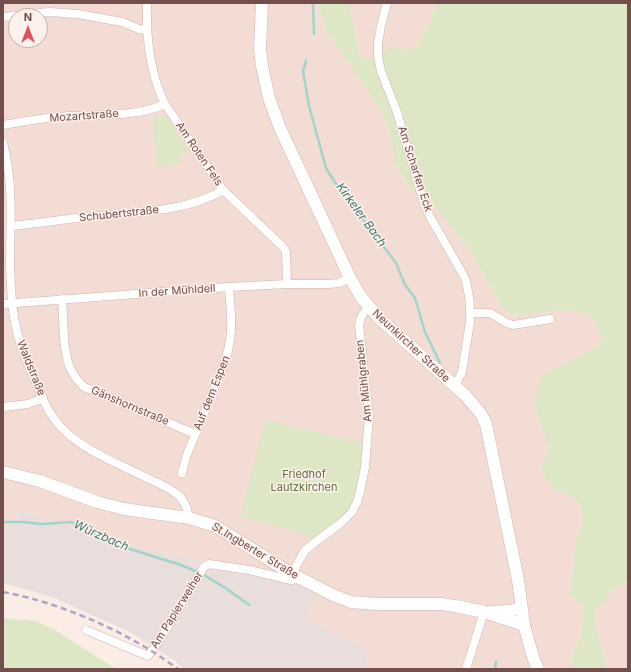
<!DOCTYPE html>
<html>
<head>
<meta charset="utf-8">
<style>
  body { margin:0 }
  #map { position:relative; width:631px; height:672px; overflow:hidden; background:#fbece6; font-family:Inter,sans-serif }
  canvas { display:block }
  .frame { position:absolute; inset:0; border:4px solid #724e4c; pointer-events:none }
  .north { position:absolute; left:8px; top:8px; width:40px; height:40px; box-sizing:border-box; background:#fef1ec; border:1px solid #c6b0ac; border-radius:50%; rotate:0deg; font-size:11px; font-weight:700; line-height:16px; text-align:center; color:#724e4c }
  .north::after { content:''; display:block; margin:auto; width:14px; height:18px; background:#dc535d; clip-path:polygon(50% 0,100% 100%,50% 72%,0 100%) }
</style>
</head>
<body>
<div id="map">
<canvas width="631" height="672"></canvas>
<div class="frame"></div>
<div class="north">N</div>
</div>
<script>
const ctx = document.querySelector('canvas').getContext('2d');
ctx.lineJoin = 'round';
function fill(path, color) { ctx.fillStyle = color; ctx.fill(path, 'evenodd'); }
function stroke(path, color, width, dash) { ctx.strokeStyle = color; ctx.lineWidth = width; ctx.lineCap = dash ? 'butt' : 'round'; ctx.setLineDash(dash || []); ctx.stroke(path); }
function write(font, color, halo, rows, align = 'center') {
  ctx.font = font + ' Inter,sans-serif'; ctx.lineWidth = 3; ctx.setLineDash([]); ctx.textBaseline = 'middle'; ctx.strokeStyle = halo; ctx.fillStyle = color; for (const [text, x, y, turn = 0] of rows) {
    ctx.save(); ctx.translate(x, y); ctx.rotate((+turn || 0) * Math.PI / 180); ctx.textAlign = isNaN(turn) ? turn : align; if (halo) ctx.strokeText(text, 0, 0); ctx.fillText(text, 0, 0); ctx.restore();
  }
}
fill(new Path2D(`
  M3,3h315l7,26 55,80 11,26 3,27 19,31 15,5 44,55 30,55 8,7 10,1 44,-6 16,2 13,6 10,20 -8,10 -53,27 -8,29 12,36v20l-5,7 5,12 9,11 16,6 9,9 3,17 -7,17 -6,55 13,12 -1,23 -3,10 -7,14v11l1,5h-205l-2,-20 -59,-29 -74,-54 -100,-20 -113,-35 -17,25zM16,16h24v24h-24z
  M349,3h89l-19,42 -10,5 -19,-4 -16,13 -8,1 -7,-5z
  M628,578v91h-25l2,-10 -9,-31 -1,-11 2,-9 7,-5 8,-14 11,-4z`), '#f2dcd4');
fill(new Path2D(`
  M20,511l113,35 100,20 52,8 30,15 -8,31 59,29 2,20h-184l-9,-8 -43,-28 -80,-36 -49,-14v-47z`), '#e9dedc');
fill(new Path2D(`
  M318,3h31l10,52 7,5 8,-1 16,-13 19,4 9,-5 20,-42h190v575l-5,7 -11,4 -8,14 -7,5 -2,9 1,11 9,31 -2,10h-30c-4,-16 6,-25 9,-40 1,-8 1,-16 1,-23l-13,-12 6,-55 7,-17 -3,-17 -9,-9 -16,-6 -9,-11 -5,-12c14,-20 -2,-41 -6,-62 -2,-9 4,-21 7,-30l53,-27 8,-10 -10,-20 -13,-6 -16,-2 -44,6 -10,-1 -8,-7 -30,-55 -44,-55 -15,-5 -19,-31 -3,-27 -11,-26 -55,-80z
  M164,115l3,2 22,34 -9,4 1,9 -24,3 -4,-44 1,-6z
  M265,420l99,23c-3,23 -4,52 -19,71 -8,10 -21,18 -31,25l-31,-11 -43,-11z
  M3,618l32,3 20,9 61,39h-113z`), '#dde7c5');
stroke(new Path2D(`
  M313,3l1,31
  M306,61l-3,10 6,35 17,62 8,13 62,82 9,22 10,13 10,34 15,31
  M3,522h21l17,2 31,-2 42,22 67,21 14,6
  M204,575l23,14 22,16
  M495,669l1,-7`), '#a2d4cd', 2.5);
const minor = new Path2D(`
  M147,3c-1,33 3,71 18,101l58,86 60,57 3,5 1,32
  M387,3l-6,23 -3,17v13l3,15 16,41 27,91 5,12 36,63c4,14 6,29 5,44l-8,50 -7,14
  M3,17l46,-5 29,2 44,8 17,7 8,1
  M3,125c22,-4 45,-8 67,-9 31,-2 67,1 95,-12
  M3,143c11,41 7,81 7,123 1,20 1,41 6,61 3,18 11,34 18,51 5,11 9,23 15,33 20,35 62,49 96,66 11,5 23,10 32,17 8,6 10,15 12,24
  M12,226c29,-3 58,-8 87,-10 42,-5 87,-4 124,-26
  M62,299c2,20 0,53 9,71 3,7 8,12 13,17l111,47
  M3,304l226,-17 58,-3h42l10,-1 11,-5
  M471,313h19l17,10 6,2 37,-6
  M3,407l25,-3 15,-6
  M182,473l4,-16 38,-93c3,-8 5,-16 6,-24 3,-17 0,-36 -1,-53
  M292,574l13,-24 37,-28 10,-10 5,-10 3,-10 5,-25 4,-51 -10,-91 2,-8 8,-11
  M86,630l62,26 11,-15 45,-74 5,-3 40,6 42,10 8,-1
  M466,669l18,-57`);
const secondary = new Path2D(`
  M262,3l-2,46 2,17 7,32 11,30 70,150 11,19 18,21 87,78 15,18 5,10 32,156 6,45 9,32 5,12
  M3,472l37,9 57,21 27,7 65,9 26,8 77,48 41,21 18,7 27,2h63l14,2 29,6 40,13
  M491,612l17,-1 14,-3`);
stroke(minor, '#ceb4b0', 9);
stroke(secondary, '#d3b4af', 13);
stroke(minor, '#fff', 8);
stroke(secondary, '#fff', 12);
stroke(new Path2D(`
  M3,592c59,11 127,41 175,77`), '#aca5c4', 2.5, [6, 4]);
write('11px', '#724e4c', '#fef1ec', [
  ["Mozartstraße",84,116,-4],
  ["Am Roten Fels",199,154,56],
  ["Am Scharfen Eck",415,169,72],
  ["Schubertstraße",119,214,-6],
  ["In der Mühldell",177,291,-4],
  ["Neunkircher Straße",411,346,43],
  ["Waldstraße",31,368,68],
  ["Am Mühlgraben",364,381,-96],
  ["Auf dem Espen",212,393,-68],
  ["Gänshornstraße",130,406,23],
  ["St.Ingberter Straße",255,551,31],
  ["Am Papierweiher",177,610,-58]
]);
write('11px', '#5e7142', '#fef1ec', [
  ["Friedhof",304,475],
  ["Lautzkirchen",304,488]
]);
write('italic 12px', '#417670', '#fef1ec', [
  ["Kirkeler Bach",361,215,54],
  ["Würzbach",101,536,24]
]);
</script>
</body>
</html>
